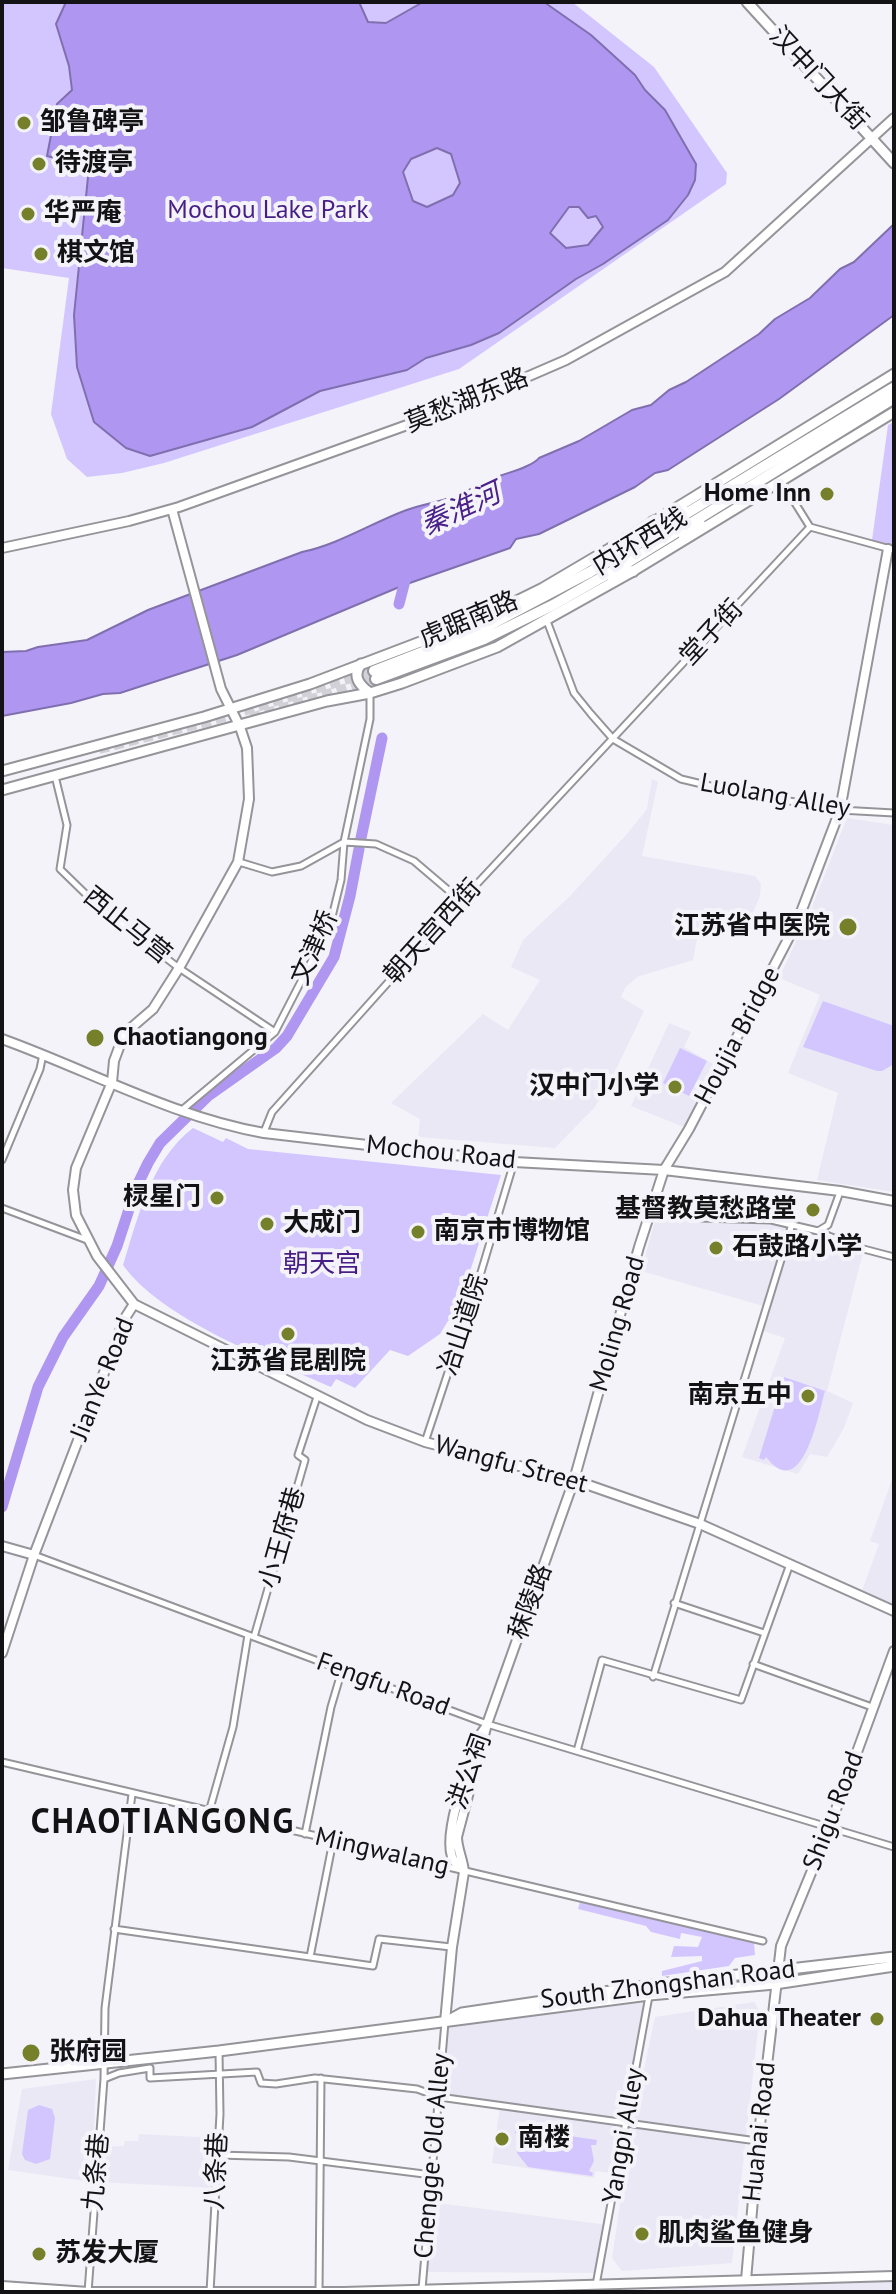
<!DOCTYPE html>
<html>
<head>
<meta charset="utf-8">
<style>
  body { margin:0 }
  #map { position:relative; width:896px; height:2294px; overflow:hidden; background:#f4f3f9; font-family:"PT Sans",sans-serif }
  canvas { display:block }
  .frame { position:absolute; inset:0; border:4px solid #131214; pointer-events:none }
</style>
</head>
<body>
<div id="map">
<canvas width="896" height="2294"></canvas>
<div class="frame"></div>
</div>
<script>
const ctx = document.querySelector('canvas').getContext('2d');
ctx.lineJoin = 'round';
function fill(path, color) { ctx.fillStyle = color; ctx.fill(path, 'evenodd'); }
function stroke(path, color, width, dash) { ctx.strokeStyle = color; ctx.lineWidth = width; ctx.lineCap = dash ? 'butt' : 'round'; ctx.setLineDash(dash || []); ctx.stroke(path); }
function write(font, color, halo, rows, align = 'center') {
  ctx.font = font + ' "PT Sans","Noto Sans SC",sans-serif'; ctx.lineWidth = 8; ctx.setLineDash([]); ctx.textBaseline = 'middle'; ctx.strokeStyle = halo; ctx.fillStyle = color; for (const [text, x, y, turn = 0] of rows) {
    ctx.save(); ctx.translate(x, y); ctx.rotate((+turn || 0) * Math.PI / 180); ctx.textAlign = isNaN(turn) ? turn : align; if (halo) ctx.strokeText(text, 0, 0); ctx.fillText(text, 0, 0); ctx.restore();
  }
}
fill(new Path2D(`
  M652,779l6,3 -16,74 113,20 6,8 -1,12 -9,21h-20l-31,6 -7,37 -56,17 -12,11 -4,9 23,14 -35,73 -14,23 -40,41 -137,-11 2,-18 -29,-16 92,-89 25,16 32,-50 -29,-13 12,-27 46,-43 57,-62 21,-26z
  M847,818l47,7v367l-77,-12 21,-87 -50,-20 32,-78 -41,-17 33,-71z
  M669,1023l22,9 -7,15 36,21 -31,61 -58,-23z
  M658,1210l34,5 92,7 80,27 -37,142 26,12 -9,25 -17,29 -17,-3 -12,20 -56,-17 43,-119 -25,-8 7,-23 -126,-36z
  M894,1474v137l-34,-15 19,-52 -9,-3z
  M651,1985l-35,189 -20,-3 -2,7 -102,-15 8,-58 -61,-8 6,-75z
  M754,2002l6,9 -28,252 -110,8 -10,-13 18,-121 25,-120z
  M96,2079l-4,103 -84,-12 14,-81z
  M139,2134l79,4 -4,50 -116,-6 3,-35 23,-1 1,-5h13z
  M430,2202l178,23 -9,48 -176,-1z
  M894,2276v16h-244l96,-12z`), '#eae8f5');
fill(new Path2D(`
  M2,2h570l82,65 73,106 -1,11 -267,185 -295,94 -42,10 -35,4 -20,-18 -16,-45 18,-136 -67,-10z
  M894,422v128l-22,-10 16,-115z
  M823,1001l71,25v38l-12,7h-5l-74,-24z
  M680,1048l27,13 -18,35 -26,-13z
  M193,1128l30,14 3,-4 22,11 253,26 -47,146h-6l-8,13 -32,22 -18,-6 -35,38 -19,-9 -5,8c-61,-27 -170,-68 -208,-122 15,-48 28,-105 70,-137z
  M784,1377l41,14c-6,20 -22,114 -59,66l-2,3 -5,-2z
  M580,1902l174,41 1,12 -20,3 -6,8 -67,10v-5l40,-10v-5l-31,1 3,-11 24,1 4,-10 -21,-4 -1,6 -29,-7 -5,-6 -68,-17z
  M39,2105l13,4 3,9 -5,41 -14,5 -11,-4 -3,-6 6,-44z
  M515,2128l82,12 -1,5h-5l3,16 -5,10 4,2 -1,3 -64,-9 -11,-14 2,-12 4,-6 -8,-2z`), '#d3c6fe');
const water = new Path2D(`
  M66,2h293l9,20 18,1 37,-21h121l47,33 44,40 10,15 20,20 31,54 -1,16 -7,15 -20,25 -65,44 -27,15 -77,54 -28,12 -45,13 -19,12 -87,21 -68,36 -102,29 -24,-8 -32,-26 -17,-55 -3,-52 15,-148 -42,-11 10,-52 15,-14 -3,-24 -13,-42zM437,148l14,6 9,29 -7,12 -26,12 -14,-6 -10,-29 8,-13zM569,207h10l9,11 8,-2 7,11 -15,18 -22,3 -16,-15z
  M894,224v91l-115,84 -111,71 -13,3 -20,14 -96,47 -23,5 -6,9 -106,37 -167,70 -117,38 -17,1 -32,9 -69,13v-64l24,-1 12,-4 49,-7 61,-30 154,-58c35,-7 68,-28 102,-41 19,-8 41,-9 59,-18 11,-5 21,-13 33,-16 11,-4 36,-10 43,-19l40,-17 53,-31 19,-5 18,-15 17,-8 73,-48 16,-15 35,-21 30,-29 14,-7z`);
fill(water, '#af97f1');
stroke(water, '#806faf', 2);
stroke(new Path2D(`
  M399,604l8,-31
  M361,838l21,-100
  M2,1507l36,-120 25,-50 36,-51 18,-40 19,-58 12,-25 12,-20 48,-47 68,-48 11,-12 47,-79 16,-61 9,-47`), '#af97f1', 11);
stroke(new Path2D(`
  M251,718l125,-39
  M99,749l115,-29 160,-49`), '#d2d1d7', 10, [10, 5]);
const street = new Path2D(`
  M782,482l28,45
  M810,527l84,23
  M547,621l27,72 17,21 22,25 68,40 46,11 113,20 54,3
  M55,776l12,49 -7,44 39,38 80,61 96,64
  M239,862l33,10 29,-6 43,-24 32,2 38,17 47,40
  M182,1110l93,-78 55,-107 11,-45 3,-38 26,-123v-25
  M264,1132l8,-20 189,-211 349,-374
  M2,1160l38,-91 3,-15
  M652,1204l49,14 70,2 47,11 10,-6 12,-33
  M2,1208l85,32
  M819,1232l37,15 38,10
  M425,1442l54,-163 35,-117
  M34,1555l453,169 407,123
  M674,1603l90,30
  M254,1637l51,-177 -7,-5 19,-58
  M753,1664l119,43
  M653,1677l139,-453
  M577,1751l25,-91 139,40 49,-136
  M2,1762l761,179
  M209,1812l24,-85 15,-92
  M305,1834l26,-127 11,-37
  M114,1929l259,37 6,-27 72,8
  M310,1957l23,-116
  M104,2079l15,-6 31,-5v10l107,-6 4,11 15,1 39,-6 102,11 22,8 318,44
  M218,2155l71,2 143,18
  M596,2285l53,-289
  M422,2289l23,-267
  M88,2292l16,-213 1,-71 27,-214
  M210,2292l10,-178 -1,-62
  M319,2292l2,-214`);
const secondary = new Path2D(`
  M172,509l49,180 19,38 7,21 2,51 -11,63 -59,106 -26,41 -29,25 -10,27 -2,21 -36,86 -3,22 3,25 21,41 37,48 233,116 58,22 149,38 126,44 194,87
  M2,548l127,-27 50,-14 281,-101 106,-46 159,-88 169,-154
  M2,1039c86,31 171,78 262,94l250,29 150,8 176,21 54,10
  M2,1546l32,9
  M2,1653l32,-98 91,-237 9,-14
  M464,1871c-5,-4 -10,-8 -12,-14 -9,-28 18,-94 28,-122l5,-7
  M445,2022l7,-75 12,-75c-1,-13 -7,-23 -7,-35l30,-113 87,-244 65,-233 25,-77 25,-41 109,-209 42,-110 48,-261
  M746,2280l12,-138 23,-196 46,-112 67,-183
  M2,2286l86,6
  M88,2292h256l550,-16`);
const primary = new Path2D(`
  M747,2l147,161
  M361,664c-9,12 -2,21 9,29
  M2,771l202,-54 106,-33 168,-64 65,-32 83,-49 268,-165
  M2,790l325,-89 43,-8 32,-10 95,-36 136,-76 261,-159
  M451,2019l11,-6 189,-28 243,-28
  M2,2074l217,-23 430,-56 126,-11 119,-18`);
const highway = new Path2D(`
  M653,522l30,-12
  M684,538l16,-14
  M607,557l19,-18
  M612,577l21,-6
  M374,671l108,-42 108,-57 303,-184
  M376,679l108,-40 69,-34 72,-41 269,-166`);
stroke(street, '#959499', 9);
stroke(secondary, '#959499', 12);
stroke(primary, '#959499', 13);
stroke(highway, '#959499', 14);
stroke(street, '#fff', 5);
stroke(secondary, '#fff', 8);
stroke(primary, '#fff', 9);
stroke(highway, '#fff', 10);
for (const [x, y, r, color] of [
  [24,123,8,"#767f2a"],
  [39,164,8,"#767f2a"],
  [28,214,8,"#767f2a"],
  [41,254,8,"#767f2a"],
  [827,494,8,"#767f2a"],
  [848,927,10,"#767f2a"],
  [95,1038,10,"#767f2a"],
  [675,1087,8,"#767f2a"],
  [217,1198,8,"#767f2a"],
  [813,1210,8,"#767f2a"],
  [267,1224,8,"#767f2a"],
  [418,1232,8,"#767f2a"],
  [716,1248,8,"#767f2a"],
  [288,1334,8,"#767f2a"],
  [808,1396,8,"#767f2a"],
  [877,2019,8,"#767f2a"],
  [31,2053,10,"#767f2a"],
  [502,2139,8,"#767f2a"],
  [642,2234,8,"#767f2a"],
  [39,2254,8,"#767f2a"]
]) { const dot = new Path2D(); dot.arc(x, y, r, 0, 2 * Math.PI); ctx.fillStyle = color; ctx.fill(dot); stroke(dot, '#f4f3f9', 3); }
write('26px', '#131214', '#f4f3f9', [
  ["汉中门大街",818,79,47],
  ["莫愁湖东路",467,401,-22],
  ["内环西线",640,542,-31],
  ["虎踞南路",469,620,-23],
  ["堂子街",712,633,-47],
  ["Luolang Alley",775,796,10],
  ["西止马营",127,926,39],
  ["朝天宫西街",433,932,-48],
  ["文津桥",315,948,-66],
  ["Houjia Bridge",738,1036,-62],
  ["Mochou Road",441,1153,6],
  ["Moling Road",618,1324,-74],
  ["冶山道院",464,1325,-72],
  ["JianYe Road",103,1379,-68],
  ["Wangfu Street",511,1465,15],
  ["小王府巷",283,1538,-74],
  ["秣陵路",531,1602,-70],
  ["Fengfu Road",383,1685,20],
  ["洪公祠",470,1772,-70],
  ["Shigu Road",834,1811,-69],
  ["Mingwalang",382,1852,13],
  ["South Zhongshan Road",668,1985,-7],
  ["Huahai Road",760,2132,-84],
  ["Yangpi Alley",624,2136,-80],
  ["Chengge Old Alley",433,2156,-85],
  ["八条巷",217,2171,-87],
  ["九条巷",97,2172,-85]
]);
write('bold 26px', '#131214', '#f4f3f9', [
  ["邹鲁碑亭",40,123],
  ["待渡亭",55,164],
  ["华严庵",44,214],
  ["棋文馆",57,254],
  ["Home Inn",811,494,"right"],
  ["江苏省中医院",830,927,"right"],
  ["Chaotiangong",113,1038],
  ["汉中门小学",659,1087,"right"],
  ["棂星门",201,1198,"right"],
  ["基督教莫愁路堂",797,1210,"right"],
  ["大成门",283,1224],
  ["南京市博物馆",434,1232],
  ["石鼓路小学",732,1248],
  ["江苏省昆剧院",288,1362,"center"],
  ["南京五中",792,1396,"right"],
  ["Dahua Theater",861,2019,"right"],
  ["张府园",49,2053],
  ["南楼",518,2139],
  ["肌肉鲨鱼健身",658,2234],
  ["苏发大厦",55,2254]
], 'left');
write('26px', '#461e85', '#f4f3f9', [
  ["Mochou Lake Park",268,211],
  ["朝天宫",322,1265]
]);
write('italic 28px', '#492188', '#f4f3f9', [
  ["秦淮河",461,510,-25]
]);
ctx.letterSpacing = '2px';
write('bold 34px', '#131214', '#f4f3f9', [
  ["CHAOTIANGONG",163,1823]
]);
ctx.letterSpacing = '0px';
</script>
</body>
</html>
